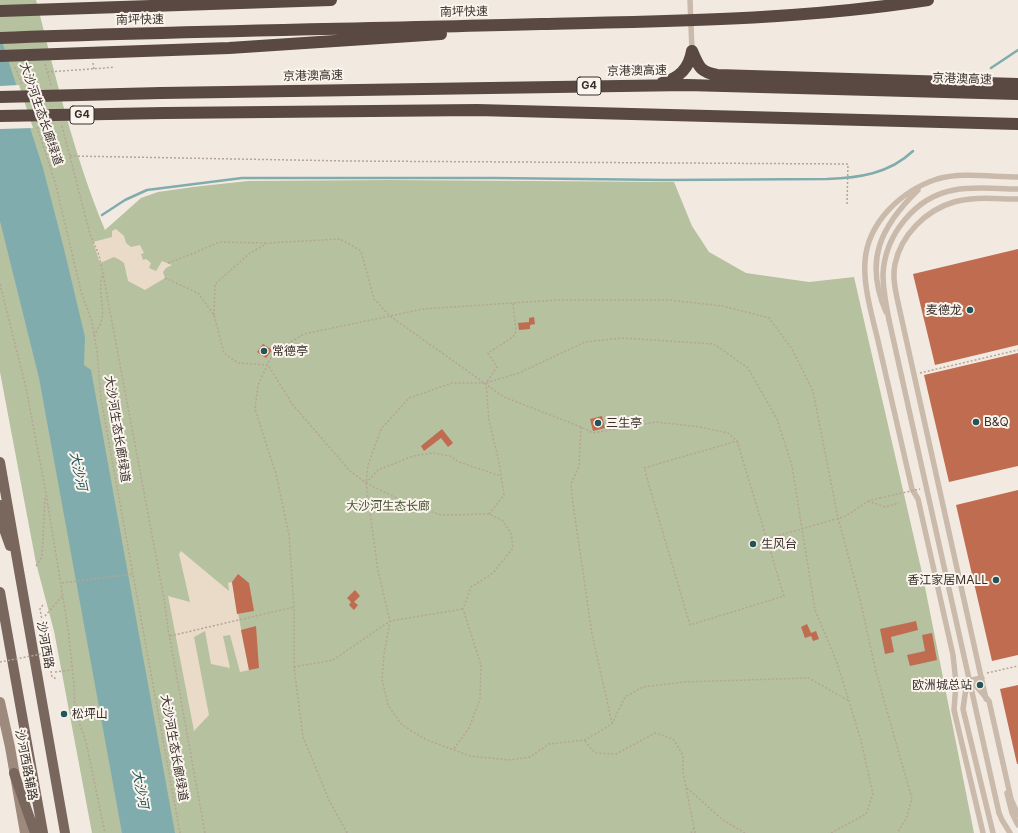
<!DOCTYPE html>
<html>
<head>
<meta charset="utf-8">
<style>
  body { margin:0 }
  canvas { display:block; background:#f2eae0 }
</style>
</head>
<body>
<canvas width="1018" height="833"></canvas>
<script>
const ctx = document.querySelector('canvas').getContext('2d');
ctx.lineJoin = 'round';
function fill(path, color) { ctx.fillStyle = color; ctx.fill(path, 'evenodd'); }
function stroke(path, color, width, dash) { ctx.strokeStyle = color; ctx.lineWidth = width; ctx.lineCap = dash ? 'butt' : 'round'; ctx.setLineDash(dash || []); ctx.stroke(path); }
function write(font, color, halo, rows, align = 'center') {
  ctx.font = font + ' Inter,"Noto Sans SC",sans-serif'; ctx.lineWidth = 4; ctx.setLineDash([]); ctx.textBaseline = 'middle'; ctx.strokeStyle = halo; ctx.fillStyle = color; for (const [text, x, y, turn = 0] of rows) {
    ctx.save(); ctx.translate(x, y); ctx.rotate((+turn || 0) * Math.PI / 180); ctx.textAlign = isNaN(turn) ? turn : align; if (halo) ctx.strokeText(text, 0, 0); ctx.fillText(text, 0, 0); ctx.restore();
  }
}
fill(new Path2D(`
  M0,0h36c20,78 38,156 69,230l36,-32 17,-6 35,-5 55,-6 141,-1 285,2 18,44 17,26 37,21 63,9 45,-5 69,300 51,256h-882l-38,-202 -18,-68 -36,-191z`), '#b6c1a0');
fill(new Path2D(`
  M116,229l8,7 2,7 5,4 9,-2 4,8 -3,1 2,6 3,-1 5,4 -2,5 7,3 6,-10 10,4 -6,3 -3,4 2,6 -20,12 -17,-9 -4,-18 -4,-3 -6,-3 -14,6 -7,-21 19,-5v-6z
  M181,551l48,40 -1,-8 4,-1 17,88 -9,2 -10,-37 -7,1 7,32 -19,-4 -6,-33 -11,6 15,78 -15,16 -26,-135 22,6 -11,-48z`), '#e9dbc8');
fill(new Path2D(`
  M0,35l43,133 21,81 21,88 -1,28 7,5 84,463h-53l-83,-455 -39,-157z`), '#80acae');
fill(new Path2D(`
  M19,85l14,43 -33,1v-43z`), '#f2eae0');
stroke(new Path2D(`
  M991,68l27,-18
  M102,215l23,-15 22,-10 95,-12h253l171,2 161,-1c31,-1 62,-5 86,-28`), '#80acae', 2.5);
fill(new Path2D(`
  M1018,249v96l-83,20 -22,-91z
  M534,317l1,7 -5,1v4l-11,1 -1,-7 11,-1v-4z
  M263,344l9,6 -6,8 -9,-6z
  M1018,353v113l-69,16 -25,-107z
  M602,416l3,12 -12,3 -3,-12z
  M442,429l11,14 -5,4 -7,-9 -17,13 -3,-5z
  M1018,490v165l-26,6 -36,-156z
  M238,574l11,9 5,28 -17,3 -5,-32z
  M355,590l5,6 -6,6 4,3 -4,5 -5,-5 2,-3 -4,-4z
  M916,621l2,9 -27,7 3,15 -9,2 -5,-25z
  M807,624l4,9 5,-2 3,8 -6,2 -2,-5 -6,2 -4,-11z
  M256,626l3,42 -10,2 -8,-40z
  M932,633l5,27 -27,6 -3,-11 18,-4 -3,-16z
  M1018,685v79h-1l-17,-75z`), '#c06c50');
stroke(new Path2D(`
  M93,63l1,6
  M45,64l6,21
  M15,67l7,18
  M47,72l58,-4 10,-1
  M62,126l28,108 9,21 4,19 61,325 4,29 37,205
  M37,127l18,55 26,109 11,31 5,29 4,48 79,434
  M70,156l277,5 501,3 -1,40
  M168,263l24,-9 27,-12 47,1
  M165,278l33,15 16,22 10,38 14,10 30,2 25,40 57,66 16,12 43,21 32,11 48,-1 13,6 9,13 2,15 -20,25 -22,14 -8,22 18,56 -1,34 -11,29 -16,22
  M0,284l26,104 20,105 22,136 6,55 1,27 11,31 19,91
  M214,315l1,-31 35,-31 18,-10 72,-4 21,12 13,48 16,17 114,81 77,30 12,6 63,-11 44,5 28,6 9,8
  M94,336c3,-6 7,-12 8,-18 2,-14 -4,-28 0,-42
  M920,373l98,-23
  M581,427l-2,39 -8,18 2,20 19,130 20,89
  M737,441l47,155 -94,29 -46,-157z
  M366,483l12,-13 35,-14 19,-3 18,3 9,6 42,14
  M868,501l17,6 14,-4
  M489,514l15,-19 -5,-33 -10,-41 -3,-38 11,-16 -9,-14 25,-16 3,-6 -3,-28
  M767,539l79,-23 22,-15 12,-3
  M36,566l6,-9 3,-60
  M62,583l71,-9
  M43,605l-3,4 12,68 5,2
  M45,616l18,-21
  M170,636l124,-29
  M294,667l39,-7 57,-39 73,-12
  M55,672l16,-2
  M987,673l31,-7
  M585,741l10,12 21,1 39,-21 18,6 10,16v17l12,61
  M687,788l36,32 22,13
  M347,833l-18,-33 -26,-63 -9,-70v-60l-5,-72 -13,-61 -21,-65 3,-24 15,-32 31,-19 119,-25 134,-9h112l54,6 46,12 23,31 21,42 25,127 22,81 16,73 36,127 -6,20 -9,14
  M691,833l3,-5
  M831,833l35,-19 7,-20 -12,-53 -12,-40 -13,-41 -21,-50 -23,-144 -15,-47 -29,-51 -34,-24 -92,-6 -37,4 -66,31 -33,10h-34l-43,15 -28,31 -13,36 -2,18 12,88 12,50 -6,33 -2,25 6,26 14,20 25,15 43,16 40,4 20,-3 19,-13 36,-4 27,-16 13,-27 18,-10 40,-5 126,-4 40,23`), '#b6a496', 1.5, [2, 2]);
stroke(new Path2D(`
  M690,0l2,51
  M886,312c-22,-51 -6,-85 32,-122
  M889,320c-3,-15 -6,-31 -6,-46 2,-39 32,-77 71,-84 21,-4 43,-1 64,-1
  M956,683l26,-5
  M986,699l-87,-392c-3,-14 -7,-29 -4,-43 6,-29 31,-54 59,-62 20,-6 43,-3 64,-3
  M1007,793l5,20 6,12
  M999,813l3,7 8,13
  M983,833l-29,-123 2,-27 -3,-28 -35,-156 -6,-10c-11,-48 -22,-96 -33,-144 -6,-26 -16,-58 -14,-84 3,-39 36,-70 72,-82 24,-7 56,-2 81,-2`), '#cabaac', 5.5);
stroke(new Path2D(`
  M0,702l10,45 15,86`), '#9e897d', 10);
stroke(new Path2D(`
  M0,462l65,371
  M0,505l5,27 5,14
  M0,592l43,241
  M14,773l21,60`), '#79665d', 10);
stroke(new Path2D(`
  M692,51c7,16 8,21 25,24l301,9
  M662,83c17,-5 27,-14 30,-32
  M161,93l526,-8 331,9
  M164,113l313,-3 541,14`), '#594942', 12);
stroke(new Path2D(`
  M880,498l40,-9
  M0,662l47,-9`), '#b6a496', 1.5, [2, 2]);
stroke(new Path2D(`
  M889,320l110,493
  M970,679l19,22 22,98 7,16
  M967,681l-4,28 30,124`), '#cabaac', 5.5);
stroke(new Path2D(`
  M0,11l331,-11
  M0,38c180,-7 361,-9 541,-14 129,-3 259,-4 387,-24
  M0,56l229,-8 212,-14
  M0,97l161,-4
  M0,116l164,-3`), '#594942', 12);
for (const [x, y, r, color] of [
  [970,310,4,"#225458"],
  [264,351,4,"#225458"],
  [976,422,4,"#225458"],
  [598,423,4,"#225458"],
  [753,544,4,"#225458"],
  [996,580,4,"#225458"],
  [980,685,4,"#225458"],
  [64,714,4,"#225458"]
]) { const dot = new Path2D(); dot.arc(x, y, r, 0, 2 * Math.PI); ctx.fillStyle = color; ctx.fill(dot); stroke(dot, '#faf4ed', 1.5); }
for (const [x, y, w] of [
  [589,86,24],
  [82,115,24]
]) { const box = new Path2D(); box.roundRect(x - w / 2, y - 9, w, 18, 3); ctx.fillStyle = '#faf4ed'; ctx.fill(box); stroke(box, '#382f2b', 1); }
write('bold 11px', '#382f2b', null, [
  ["G4",589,86],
  ["G4",82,115]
]);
write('12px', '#382f2b', '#faf4ed', [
  ["南坪快速",464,12,-1],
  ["南坪快速",140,20,-1],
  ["京港澳高速",637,71,-1],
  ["京港澳高速",313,76,-1],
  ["京港澳高速",962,79,2],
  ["大沙河生态长廊绿道",41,114,71],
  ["大沙河生态长廊绿道",117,429,81],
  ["沙河西路",45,645,80],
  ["大沙河生态长廊绿道",174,748,80],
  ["沙河西路辅路",26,765,79]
]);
write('12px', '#382f2b', '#faf4ed', [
  ["麦德龙",962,310,"right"],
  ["常德亭",272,351],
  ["B&Q",984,422],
  ["三生亭",606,423],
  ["生风台",761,544],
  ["香江家居MALL",988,580,"right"],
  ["欧洲城总站",972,685,"right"],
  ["松坪山",72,714]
], 'left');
write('12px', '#475530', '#faf4ed', [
  ["大沙河生态长廊",388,506]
]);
write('italic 13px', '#225458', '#faf4ed', [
  ["大沙河",78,471,78],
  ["大沙河",140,789,80]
]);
</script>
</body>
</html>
